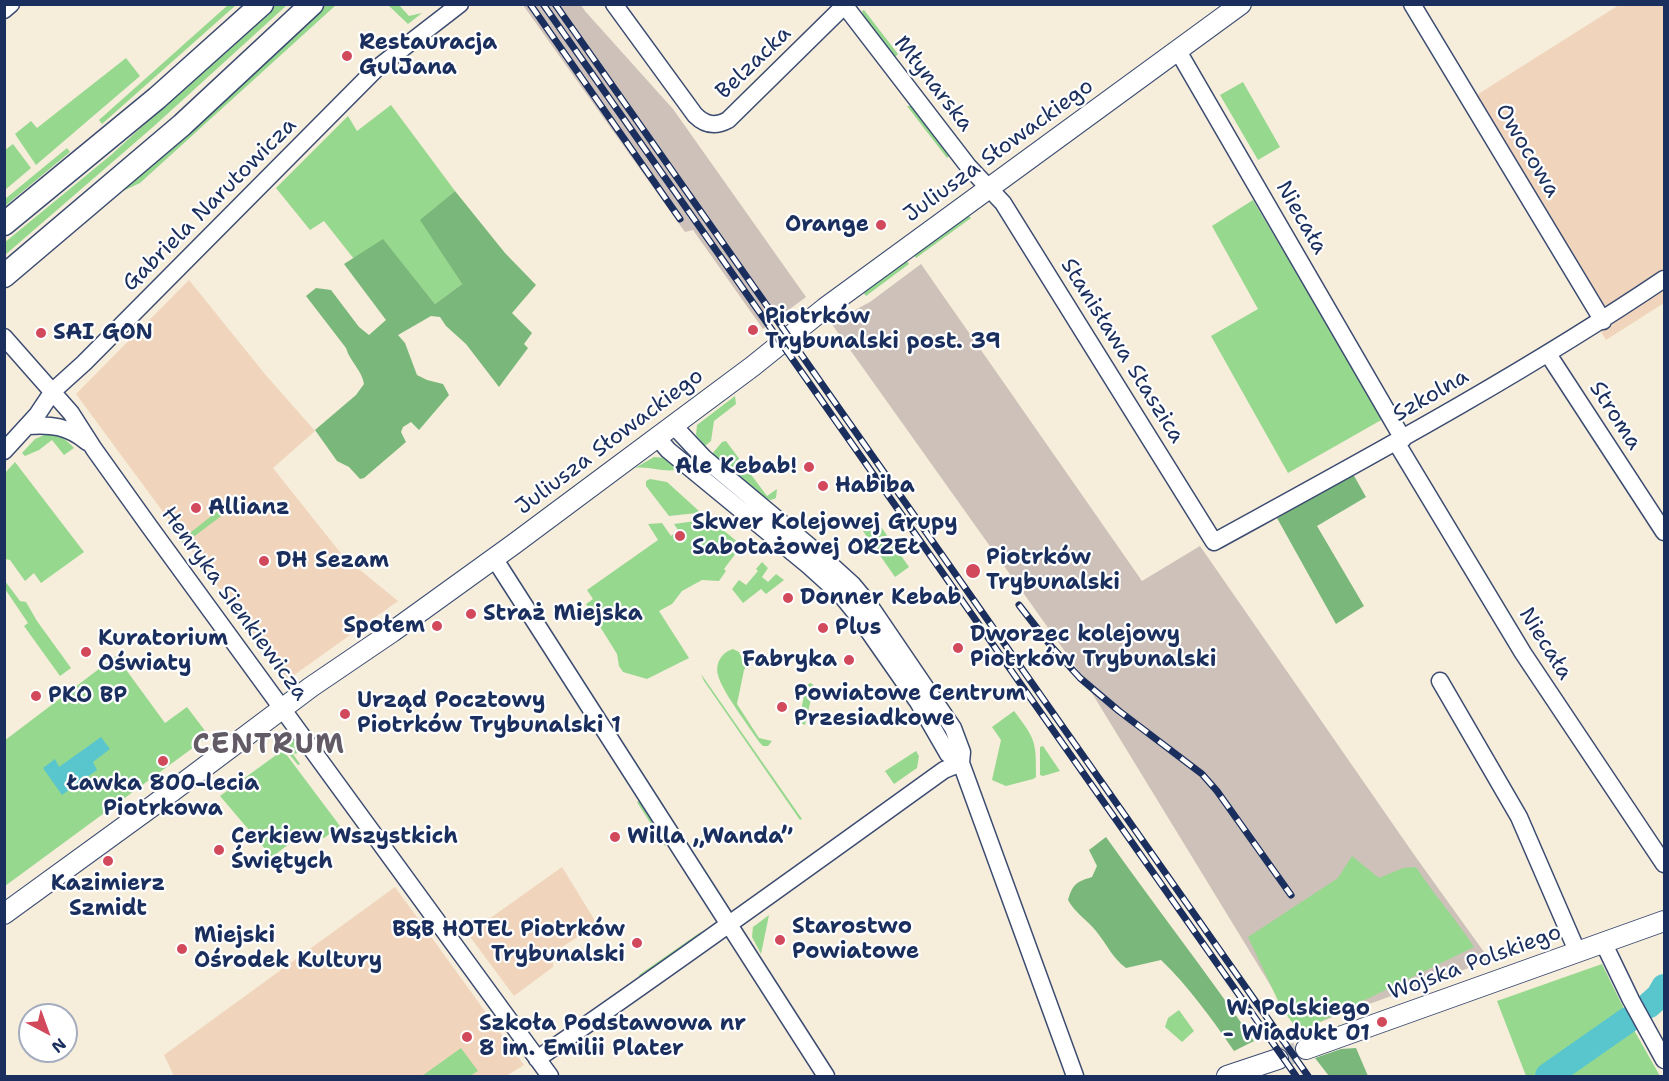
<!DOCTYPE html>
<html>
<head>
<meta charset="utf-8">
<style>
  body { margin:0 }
  #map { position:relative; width:1669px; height:1081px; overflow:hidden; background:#f6eddb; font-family:"Shantell Sans",sans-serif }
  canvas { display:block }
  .frame { position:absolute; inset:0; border:6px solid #1b2f5e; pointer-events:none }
  .north { position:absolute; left:18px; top:1003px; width:60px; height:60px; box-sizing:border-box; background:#fff; border:2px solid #a4acbf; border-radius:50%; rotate:139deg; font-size:16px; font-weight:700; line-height:24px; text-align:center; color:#1b2f5e }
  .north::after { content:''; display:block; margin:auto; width:21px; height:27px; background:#d1495b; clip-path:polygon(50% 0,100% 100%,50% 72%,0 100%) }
</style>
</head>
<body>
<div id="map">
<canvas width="1669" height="1081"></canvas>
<div class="frame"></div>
<div class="north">N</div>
</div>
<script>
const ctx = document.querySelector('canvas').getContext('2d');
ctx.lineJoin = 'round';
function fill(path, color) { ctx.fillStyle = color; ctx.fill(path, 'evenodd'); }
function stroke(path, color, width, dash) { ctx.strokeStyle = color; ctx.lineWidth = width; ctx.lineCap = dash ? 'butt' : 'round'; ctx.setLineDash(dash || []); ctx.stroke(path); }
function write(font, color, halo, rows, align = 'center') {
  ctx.font = font + ' "Shantell Sans",sans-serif'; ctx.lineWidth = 4.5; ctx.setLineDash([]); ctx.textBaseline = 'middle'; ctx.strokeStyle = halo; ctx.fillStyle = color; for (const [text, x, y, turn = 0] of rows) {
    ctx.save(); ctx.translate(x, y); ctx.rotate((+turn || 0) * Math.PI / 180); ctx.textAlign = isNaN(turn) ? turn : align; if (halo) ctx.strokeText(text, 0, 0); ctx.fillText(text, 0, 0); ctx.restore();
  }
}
fill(new Path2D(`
  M1619,5h45v298l-58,37 -142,-237z
  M189,280l75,93 51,58 -42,37 70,88 55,45 -111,79 -211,-286z
  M562,867l35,57 -44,29v14l-39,29 -46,-62z
  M395,887l129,178 -18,11h-332l-10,-21z`), '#f0d5bc');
fill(new Path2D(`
  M523,5h58l4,6 88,98 133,188 -43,32 -70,-99 -8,2z
  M921,264l221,317 58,-35 215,310 69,96 4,9 -163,59 -26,12 -223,-365 -245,-344 39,-21z`), '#cec1b9');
fill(new Path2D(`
  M228,5h8l-134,119 -3,-4z
  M275,5h12l-134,122 -148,128 -1,-12 107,-88z
  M325,5h11l-196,178 -17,8 7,-9z
  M388,5h11l10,11 13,-3 -14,11z
  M864,10l34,44 -3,3 -31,-40 -2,-6z
  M126,58l14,18 -104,89 -21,-31 16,-13 6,7z
  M1243,82l37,65 -22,13 -38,-65z
  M391,105l64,86 -34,29 41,64 -27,20 -52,-64 -29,19 -30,-38 -14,9 -34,-42 72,-72 9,15z
  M907,106h4l38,50 -2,2z
  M13,144l18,24 -26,22v-40z
  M67,148l3,4 -65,54v-7z
  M1253,200l130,219 -95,54 -77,-137 47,-27 -46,-83z
  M968,215l3,3 -55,40 -2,-3z
  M906,260l3,4 -43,32 -3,-4z
  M735,396l1,8 -22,17 -3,20 -6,5 -9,-11 1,-10z
  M44,435c13,-1 21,3 30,13l-10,7 -12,-15 -13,10 -14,6 -3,-3 13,-14z
  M726,441l41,55 10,-7 -1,9 -5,2 -5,-1 -54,-45 10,-12z
  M654,457l12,1 18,14 -3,3 -6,-5c-13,2 -27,-4 -40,-2z
  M15,462l69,90 -43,31 -7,-10 -9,8 -15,-21 -5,-1v-86z
  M650,479l17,3 32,29 -2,2 -28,3 -23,-30v-5z
  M238,495l2,7 -56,42 -3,-4z
  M710,519l30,25 -6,7 2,2 -12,16 2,2 -7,10 -17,-1 -20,11 -10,13 -13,7 30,47 -42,21 -24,-7 -4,-6 -2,-12 -31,-50 7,-5 -6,-9 71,-50 -10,-16 14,-1 9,13 7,-6 -4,-6z
  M877,521l32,46 -14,10 -32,-46z
  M762,562l6,6 -6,9 6,5 8,-8 8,6 -18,14 -5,-5 -18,14 -11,-14 7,-9 7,5 12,-14 -2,-2z
  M5,571v10l15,20 6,1 11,19 34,47 -11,8 -36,-50 4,-3 -23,-34z
  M733,649l6,3 7,15 -2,3 -7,34 22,34 13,3 -4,5h-5l-3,-3c-10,-15 -39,-53 -42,-68 -3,-12 4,-23 15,-26z
  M116,656l49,67 22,-16 22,29 -204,150 -1,-145z
  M701,674l101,145 -2,1 -96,-139z
  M811,683l3,3 -9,39 -6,-3 7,-37z
  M1014,711c22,29 22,30 22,66l-3,2 -27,7 -14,-6 9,-40 -9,-13z
  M294,737l10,15 -11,2 7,10 -2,1 -10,-12 3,-2 -3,-5 1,-5z
  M1043,746l17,25 -17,5 -3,-1v-28z
  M283,750l57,76 -16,12 -22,-4 -30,23 -52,-61z
  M916,751l3,5 -2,12 -23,16 -9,-13z
  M641,800l28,41 -4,5 -28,-44z
  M1352,856l27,22 24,-10 13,-1c18,28 40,52 58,80l-175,85 -18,-25 -33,-70 90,-59z
  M769,915l-8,39 -9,-17 1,-10z
  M702,931l-7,7 -55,39 -1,-2z
  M1602,964l24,49 -93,63h-7l-29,-75z
  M1179,1010l15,21 -12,11 -17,-15 3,-9z
  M1630,1023l30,53h-106z
  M461,1048l17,23 -8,5h-48z`), '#97d88f');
fill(new Path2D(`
  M455,191l50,62 31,32 -24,28 20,20 -8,11 4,4 -29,39 -33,-43 -20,-18 -6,-9 -9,-1 -33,19 7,8 12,32 10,5 16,4 6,11 -30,35 -8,-8 -8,5 -2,5 5,10 -42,36 -4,1 -11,-12 -12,-6 -22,-31 41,-35 8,-11c-2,-14 -14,-22 -18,-36l-40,-52 10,-8 15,2 28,37 10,8 17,-15 -42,-56 39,-25 52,65 27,-20 -42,-64z
  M1353,474l13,23 -49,29 47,80 -28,18 -59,-106z
  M1106,837c49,69 100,135 148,204l-20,10c-22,-32 -45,-64 -73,-91l-35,8c-13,-9 -20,-25 -30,-37 -9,-11 -21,-18 -28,-31 5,-16 8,-18 24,-23l5,-11 -8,-16z
  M1356,1048l12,28h-39l-14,-18 26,-9z`), '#79b87a');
fill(new Path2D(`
  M101,737l9,12 -17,13 4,8 -35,25 -19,-27 12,-9 4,8z`), '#59c6ce');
stroke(new Path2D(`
  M1649,1005l10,-9 5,-9
  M1548,1076l80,-56`), '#59c6ce', 26);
stroke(new Path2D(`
  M1278,1059l28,-10`), '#cac7c2', 20, [20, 10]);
const minor = new Path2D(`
  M614,4l81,111c10,10 20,12 33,5l118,-116
  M1412,4l191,317
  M845,6l123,160 35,37 211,339c153,-84 306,-166 450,-263
  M4,10l7,-6
  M1178,51l225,388
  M4,337l67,76 23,36 55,77 401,550
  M1548,354l116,178
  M673,425l31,33 116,97 33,30 15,18 85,125 9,24 -1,11 114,313
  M27,426c24,-2 41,0 60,16
  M657,437l11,13 141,116 32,29 17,21 60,86 30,52 13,9
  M1396,442l127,211 141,211
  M4,451l33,-36 16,-24 31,-28 292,-294 84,-65
  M494,558l332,518
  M1440,681l79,136 58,134
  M1603,942l28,58 33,60
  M537,1059c137,-94 272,-192 407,-289l17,-7`);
const tertiary = new Path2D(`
  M4,914l150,-109 157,-118 81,-55 122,-88 239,-178 72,-58 416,-304
  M1306,1049l358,-128
  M1227,1076l51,-17`);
const secondary = new Path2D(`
  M4,224l153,-126 105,-94
  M4,276l178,-151 130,-121`);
stroke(minor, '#3c4c71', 19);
stroke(tertiary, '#3c4c71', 22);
stroke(secondary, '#3c4c71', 25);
stroke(minor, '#fff', 16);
stroke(tertiary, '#fff', 20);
stroke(secondary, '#fff', 22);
const rail = new Path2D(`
  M530,4l150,215
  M543,4l753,1072
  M555,4l753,1072
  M1019,605l32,41 29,32 39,33 83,63 15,17 74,104`);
stroke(rail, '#1b2f5e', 7);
stroke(rail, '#fff', 4.5, [14]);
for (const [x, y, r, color] of [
  [347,56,6,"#d1495b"],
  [881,225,6,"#d1495b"],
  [753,330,6,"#d1495b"],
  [41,333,6,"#d1495b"],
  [809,467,6,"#d1495b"],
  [823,486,6,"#d1495b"],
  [196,508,6,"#d1495b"],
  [680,536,6,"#d1495b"],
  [264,561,6,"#d1495b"],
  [973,571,8,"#d1495b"],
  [788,598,6,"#d1495b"],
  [471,614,6,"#d1495b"],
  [437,626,6,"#d1495b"],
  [823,628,6,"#d1495b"],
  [958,648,6,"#d1495b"],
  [86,652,6,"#d1495b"],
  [849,660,6,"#d1495b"],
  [36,696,6,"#d1495b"],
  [782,707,6,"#d1495b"],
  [345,714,6,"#d1495b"],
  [163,761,6,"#d1495b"],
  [615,837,6,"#d1495b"],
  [219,850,6,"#d1495b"],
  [108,861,6,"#d1495b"],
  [780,940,6,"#d1495b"],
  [637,943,6,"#d1495b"],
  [182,949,6,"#d1495b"],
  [1382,1022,6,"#d1495b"],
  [467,1037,6,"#d1495b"]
]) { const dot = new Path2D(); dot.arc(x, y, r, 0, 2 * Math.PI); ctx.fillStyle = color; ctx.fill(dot); stroke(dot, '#fff', 2); }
write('bold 22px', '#1b2f5e', '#fff', [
  ["Restauracja",359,43],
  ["GulJana",359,68],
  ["Orange",869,225,"right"],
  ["Piotrków",765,317],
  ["Trybunalski post. 39",765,342],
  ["SAI GON",53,333],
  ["Ale Kebab!",797,467,"right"],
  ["Habiba",835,486],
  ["Allianz",208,508],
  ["Skwer Kolejowej Grupy",692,523],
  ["Sabotażowej ORZEŁ",692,548],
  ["Piotrków",986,558],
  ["Trybunalski",986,583],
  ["DH Sezam",276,561],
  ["Donner Kebab",800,598],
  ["Straż Miejska",483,614],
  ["Społem",425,626,"right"],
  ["Plus",835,628],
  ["Dworzec kolejowy",970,635],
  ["Piotrków Trybunalski",970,660],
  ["Kuratorium",98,639],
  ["Oświaty",98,664],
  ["Fabryka",837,660,"right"],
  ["Powiatowe Centrum",794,694],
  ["Przesiadkowe",794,719],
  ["PKO BP",48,696],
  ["Urząd Pocztowy",357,701],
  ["Piotrków Trybunalski 1",357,726],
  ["Ławka 800-lecia",163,784,"center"],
  ["Piotrkowa",163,809,"center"],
  ["Cerkiew Wszystkich",231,837],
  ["Świętych",231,862],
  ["Willa „Wanda”",627,837],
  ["Kazimierz",108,884,"center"],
  ["Szmidt",108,909,"center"],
  ["Starostwo",792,927],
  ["Powiatowe",792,952],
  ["B&B HOTEL Piotrków",625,930,"right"],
  ["Trybunalski",625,955,"right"],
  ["Miejski",194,936],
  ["Ośrodek Kultury",194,961],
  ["W. Polskiego",1370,1009,"right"],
  ["- Wiadukt 01",1370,1034,"right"],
  ["Szkoła Podstawowa nr",479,1024],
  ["8 im. Emilii Plater",479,1049]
], 'left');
write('22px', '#1b2f5e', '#fff', [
  ["Belzacka",754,63,-44],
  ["Młynarska",933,84,52],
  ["Juliusza Słowackiego",999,151,-36],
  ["Owocowa",1527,151,59],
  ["Gabriela Narutowicza",210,205,-45],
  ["Niecała",1301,218,60],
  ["Stanisława Staszica",1122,351,58],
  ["Szkolna",1431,396,-30],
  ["Stroma",1615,416,57],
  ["Juliusza Słowackiego",610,442,-37],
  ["Henryka Sienkiewicza",234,604,54],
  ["Niecała",1545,644,58],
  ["Wojska Polskiego",1475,963,-20]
]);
ctx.letterSpacing = '1.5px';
write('bold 28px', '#625b66', '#fff', [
  ["CENTRUM",269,746]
]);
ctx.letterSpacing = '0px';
</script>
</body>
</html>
